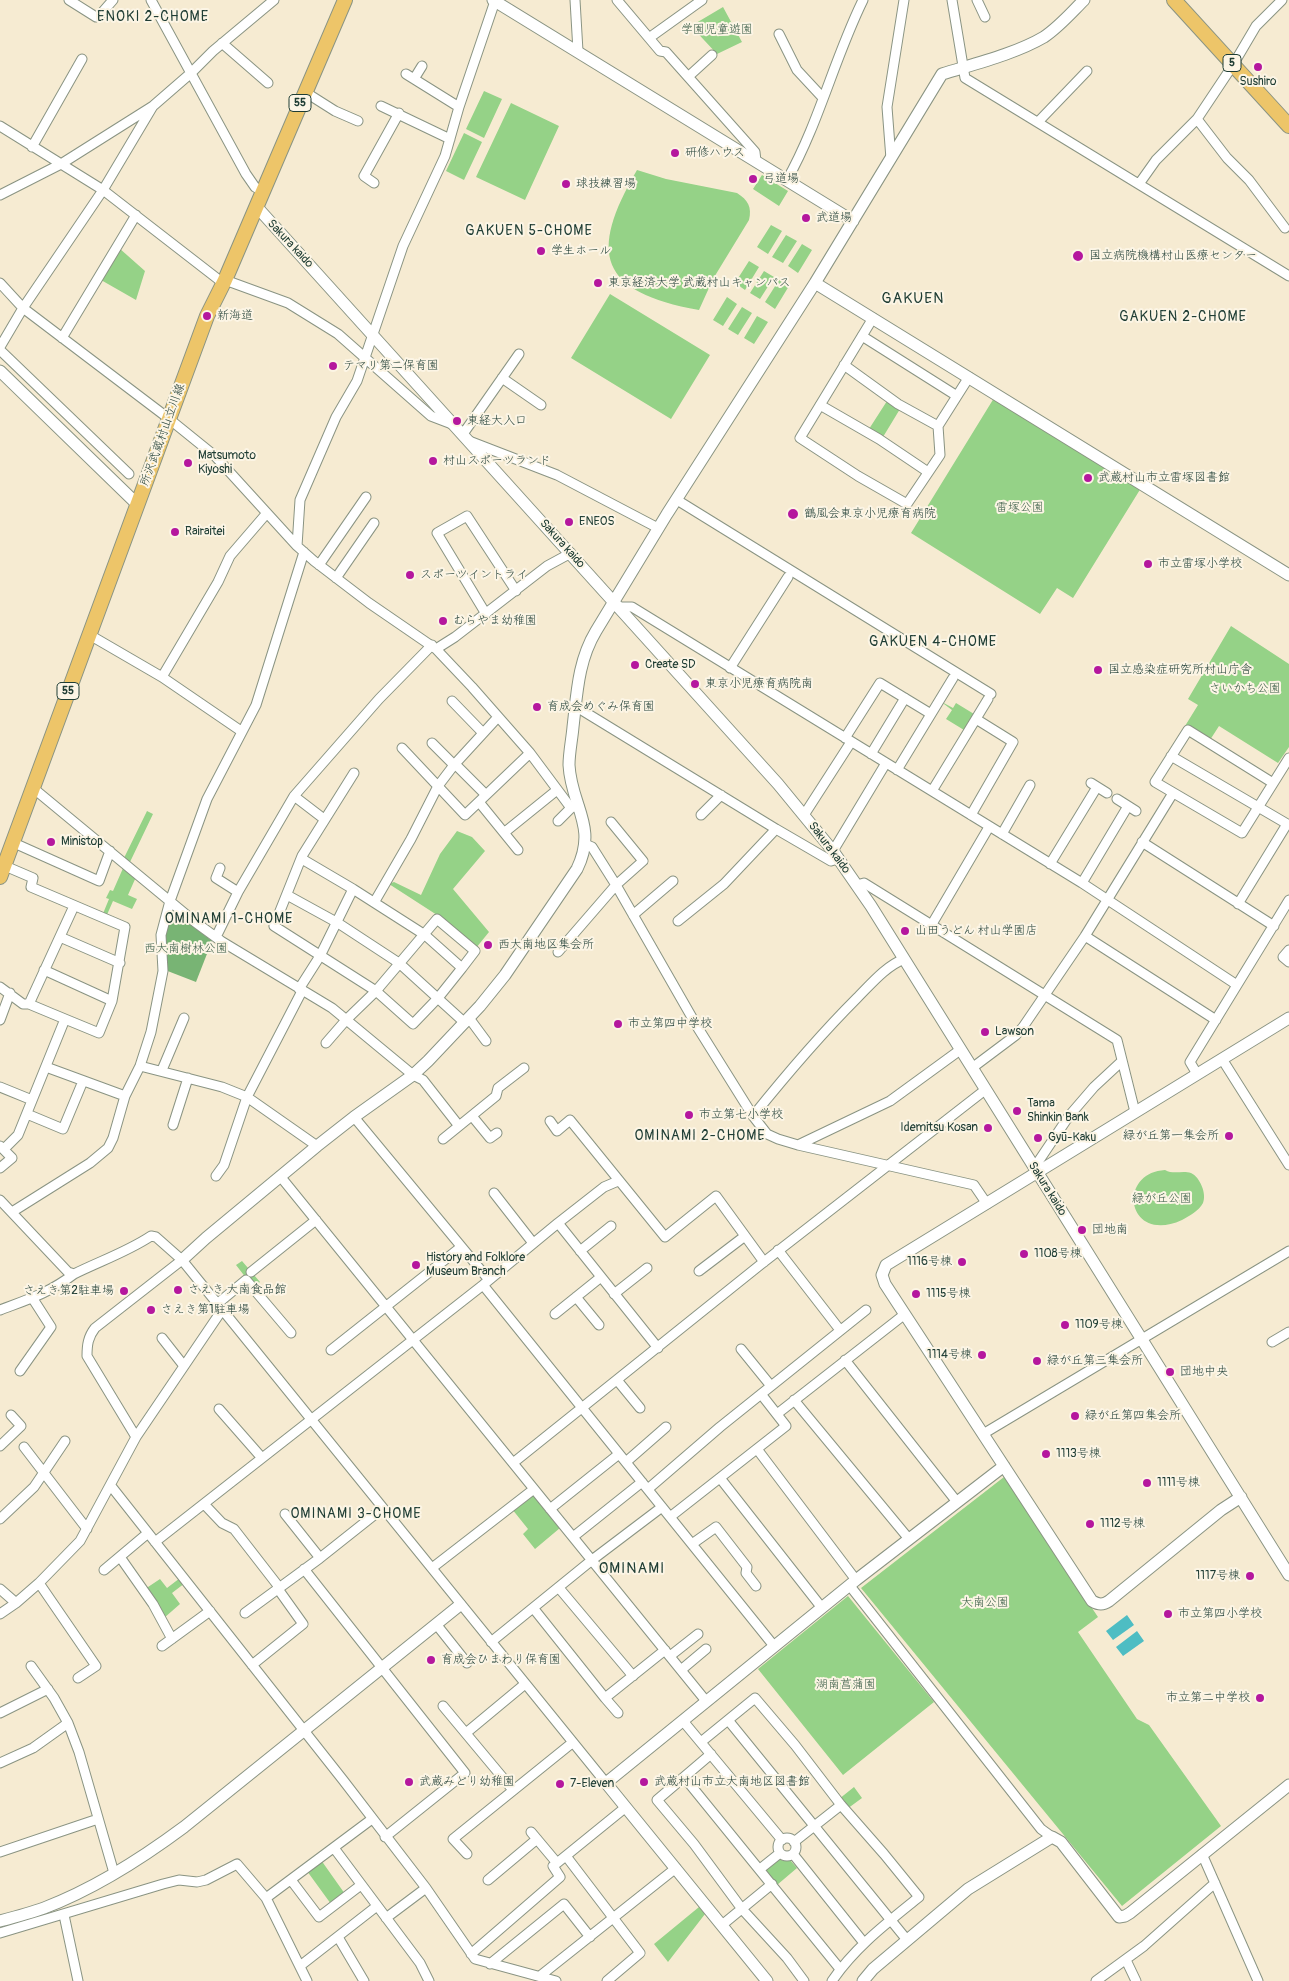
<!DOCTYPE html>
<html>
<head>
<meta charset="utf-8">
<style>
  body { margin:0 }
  canvas { display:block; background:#f6ebd2 }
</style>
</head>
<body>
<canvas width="1289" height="1981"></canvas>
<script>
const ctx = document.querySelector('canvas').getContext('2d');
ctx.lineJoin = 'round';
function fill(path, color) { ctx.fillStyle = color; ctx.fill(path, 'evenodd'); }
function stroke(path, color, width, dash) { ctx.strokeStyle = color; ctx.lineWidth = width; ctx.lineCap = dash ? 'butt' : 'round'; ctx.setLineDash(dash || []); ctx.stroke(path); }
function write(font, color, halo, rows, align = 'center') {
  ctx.font = font + ' Pangolin,"Klee One",sans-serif'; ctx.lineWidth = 4; ctx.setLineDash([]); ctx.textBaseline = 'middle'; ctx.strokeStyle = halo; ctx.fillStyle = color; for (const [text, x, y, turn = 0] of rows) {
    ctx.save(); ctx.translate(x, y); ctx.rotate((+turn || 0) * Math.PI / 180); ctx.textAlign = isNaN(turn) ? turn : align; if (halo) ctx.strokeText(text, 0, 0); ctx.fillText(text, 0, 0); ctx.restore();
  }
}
fill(new Path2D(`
  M723,7l19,35 -25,12 -26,-28z
  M484,91l18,8 -18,39 -18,-9z
  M511,103l48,23 -34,74 -49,-23z
  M464,133l18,9 -18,38 -18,-9z
  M637,170l29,9 71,14c11,7 15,14 12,27l-36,59 -14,31c-100,-18 -111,-56 -62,-140z
  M762,175l26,16 -9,15 -26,-17z
  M771,225l11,6 -14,23 -11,-7z
  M786,235l11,6 -14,22 -11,-6z
  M802,244l10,6 -14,23 -10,-7z
  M119,248l26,23 -9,29 -35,-20z
  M749,261l10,6 -14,23 -10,-7z
  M764,271l10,6 -14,22 -10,-6z
  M779,280l10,6 -14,23 -10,-7z
  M610,294l100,61 -39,64 -100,-61z
  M727,297l10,7 -14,22 -10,-6z
  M742,307l10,6 -14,22 -10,-6z
  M757,316l11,6 -14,22 -10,-6z
  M994,398l147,90 -68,110 -16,-10 -17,26 -129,-81z
  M887,401l13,8 -17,28 -14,-8z
  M1231,626l58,38v83l-11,16 -59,-37 -9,14 -25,-14 13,-21 -10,-6z
  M940,701l13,7 3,-5 18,11 -10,16 -18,-11 6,-9z
  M147,811l6,3 -23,48 -6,-4z
  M457,831l15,6 13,14 -32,38 36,43 -13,16 -39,-33 -48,-31 5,-2 27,13 19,-41z
  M124,866l12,11 -8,18 9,4 -5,10 -19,-8 -7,16 -4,-1 7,-17 -3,-1 4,-8 3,1z
  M1165,1170c9,5 17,0 26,3 9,4 16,21 12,30 -4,8 -14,13 -21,17 -55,25 -66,-47 -17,-50z
  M242,1261l18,21 -7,5 -17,-22z
  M1004,1477l94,140 -20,15 59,87 12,6 72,101 -99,80 -261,-318z
  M532,1493l28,35 -25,21 -12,-15 5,-5 -16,-20z
  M180,1578l5,5 -13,10 8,11 -16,14 -19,-29 15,-10 7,9z
  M848,1596l86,106 -91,73 -85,-106z
  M854,1787l8,11 -15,11 -8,-10z
  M778,1859l6,2 6,-1 7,8 -20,17 -13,-16z
  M321,1860l24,34 -14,10 -24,-33z
  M699,1907l6,7 -37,48 -14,-18z`), '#95d287');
fill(new Path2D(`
  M169,908l43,33 -16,41 -31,-12 -1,-31z`), '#78b474');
fill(new Path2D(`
  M1127,1615l7,10 -21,15 -7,-9z
  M1137,1631l7,10 -21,15 -7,-9z`), '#4ebdc3');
const minor = new Path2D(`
  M69,0l27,17 3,-1 14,-16
  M151,0l95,174 9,13 7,4
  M575,0l3,51
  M617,0l43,51 6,1 89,100 1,9
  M952,0l13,78 324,198
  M977,0l8,17
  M779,34l18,36 26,28
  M649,38l53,-38
  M222,43l46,40
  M406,74l53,33
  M689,76l23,-21
  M414,79l8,-13
  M305,92l30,19 23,10
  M381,106l69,33
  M1197,119l30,39 22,22 36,48
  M1038,122l49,-51
  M0,126l103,64 120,93
  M32,147l50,-88
  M891,159l-4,-52 17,-107
  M787,180c32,-57 47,-121 76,-180
  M374,183l-10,-7 35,-63
  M1139,184l17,-24 41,-41 36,-54 23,-39 26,-26
  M0,195l61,-31 92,-58 38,-33 22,-22 61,-51
  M225,280l63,23 50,31 93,82 21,8
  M0,283l23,25 145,110 47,38 82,90 17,15 55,42 67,46 36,38 58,66 41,55 8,-2
  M873,318l-73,120 58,38 49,28 33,-49 -2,-29 31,-49
  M862,336l95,60
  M62,338l74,-123
  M0,347l23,-39 80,-118 50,-84
  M0,350l129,124
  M844,365l54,39 40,22
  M502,378l39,27
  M820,405l59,34 49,33
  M463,434l56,-80
  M469,441l88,34 101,53
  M677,500l314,194
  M297,546l3,-46 36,-83 21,-36 46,-135 42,-90 14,-49 36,-106
  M319,565l47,-68
  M336,578l38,-55
  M621,607h11l450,276 155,102
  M486,614l-49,-81 30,-17 49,75
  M88,634l74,43 79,54
  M436,649l19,-12 92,-71 24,-13
  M730,668l58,-91
  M162,677l56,-95 12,-26 37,-43
  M452,701l31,32
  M575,706l201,123 -52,55 -46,37
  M845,738l35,-55 51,31
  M432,743l22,22
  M402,748l63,67 21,-20 -31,-31
  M871,754l34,-56
  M1171,756l118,69
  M897,770l56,-92
  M1091,783l16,10
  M1273,783l-85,-53 -33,52 87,51 47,-75
  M33,788l162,134 26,19 111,67 81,67 10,5 36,46
  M932,791l56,-92
  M486,795l44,-42
  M294,796l30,23
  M1117,799l19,12
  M479,802l39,48
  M701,815l20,-20
  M804,815l47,-73
  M971,815l42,-73 -37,-23
  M558,821l13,-13
  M776,829l55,32 7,-2
  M505,832l52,-42
  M1002,834l28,-49
  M1142,842l132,84
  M14,843l85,38 11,-30
  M585,844l7,3 24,38 82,143 55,88 14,18 11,5 20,6 176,40 13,19
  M833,851l53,-88
  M302,859l51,30
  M1050,864l47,-77
  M220,868l-4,10 22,14
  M1082,883l46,-77
  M857,885l7,-2 253,157 18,72
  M287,895l51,28 61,40 66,60
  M375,901l36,-62 27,-53 16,-21 44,-48
  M1238,904l49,-80
  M633,915l40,-34
  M932,924l57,-97
  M1085,936l131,84
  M60,937l60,26
  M216,937l22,-45 56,-96 85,-97 53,-54
  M1289,950l-6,7 6,5
  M558,952l58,-67 27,-24 -32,-39
  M44,970l68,31
  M0,987l23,17h6
  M299,989l21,-33 33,-67 72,46 37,33 -24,30 -25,26 -37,-33 -102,-65 28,-70 52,-83
  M469,1018l17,23
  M65,1019l-36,-15 45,-98
  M0,1020l10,-27
  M326,1043l20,-23 30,-29 61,-72 38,32 -13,17
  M1222,1059l67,106
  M140,1066l82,21 25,10 70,49
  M46,1067l79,29
  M972,1068l44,-33 7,-8 62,-91 88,-143
  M162,1070l22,-52
  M1197,1074l-7,-12 99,-162
  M0,1087l32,13
  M27,1114l36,15 20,-48
  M472,1116l18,22 7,-5
  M753,1116c33,-41 67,-81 104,-118 14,-14 29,-32 47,-39
  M354,1117l135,163
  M550,1121l7,10 13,-11 95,117 51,-41 48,66
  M173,1125l15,-47
  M443,1139l53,-43 2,-8 26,-20
  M798,1145l92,-44 70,-51
  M4,1149l14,-14 47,-116 34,14 13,-32 13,-74 -94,-40 2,-9 -28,-12
  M0,1168l12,-10 -12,-12
  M1034,1168l35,-52 25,-29 28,-26
  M216,1176l8,-11 23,-68 55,-106
  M280,1176l426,525
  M494,1193l39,50
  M0,1200l68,72 6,2c26,-13 53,-22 77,-38l5,1 26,23 424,523
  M12,1212l78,-49 18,-15 5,-10 12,-42 15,-30 11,-34 12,-61 -2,-36 9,-34 37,-102 49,-94 48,-153
  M558,1223l100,125
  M778,1250l62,80
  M580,1251l31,-25
  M699,1271l46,-35
  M251,1272l65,-52
  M483,1285l291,361
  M614,1294l33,-26
  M576,1297l23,28
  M217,1304l29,-24 45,53
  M0,1310c29,-11 49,-17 74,-36
  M555,1314l46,-37
  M162,1338l22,28
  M1272,1342l17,-10
  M741,1349l30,37
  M331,1350l130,-103
  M845,1360l112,142
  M20,1371l31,-44 -18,-28
  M617,1380l23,28
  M794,1400l115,139
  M219,1409l43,49
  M777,1414l128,-100
  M983,1434l306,-183
  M136,1437l-49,-81c0,-11 1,-19 8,-28l87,-68
  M0,1446l21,-20 -10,-11
  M24,1447l63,82
  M757,1449l99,131
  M626,1462l40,-35
  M513,1463l247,-198 225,-175
  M720,1478l102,130
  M111,1486l232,294 83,108 49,71 81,22
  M648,1489l72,-62 146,-117
  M204,1504l18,19 12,6 45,58
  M550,1509l69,-55
  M285,1514l35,44
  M670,1517l116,-91 -25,-32
  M0,1519l34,-32 31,-46
  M573,1537l69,-55
  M155,1542l328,-257 75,-62 46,-36 14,-6
  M692,1544l24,-17 31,40 -1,6 10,13
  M120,1557l33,47 19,35
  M432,1568l102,-79
  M304,1569l161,204 -80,64
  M104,1570l44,-37
  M39,1583l57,83 -18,12
  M850,1586l191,243 11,8
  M559,1588l74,88
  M0,1589l16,14
  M534,1609l71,89 60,-48
  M245,1613l75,-55 63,-50
  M0,1614l16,-11 23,-20 41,-42 56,-104 86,-127
  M436,1624l31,39
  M491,1642l101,-82 70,-53
  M162,1646l48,-35
  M670,1656l28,-22
  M252,1665l51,-41 -25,-35
  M31,1666l23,32 14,25 11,29 35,121
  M681,1670l25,-21
  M605,1698l13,15
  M443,1706l70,84
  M0,1713l48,-24
  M728,1720l179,220
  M683,1721l99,119
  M466,1733l59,-49
  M701,1742l54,-44 40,47 46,60 43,49 35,43c-32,26 -64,50 -87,84
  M711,1754l-54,46 37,44 48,65 45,49 17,23
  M0,1763l33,-15 35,-25
  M684,1777l156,192
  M531,1832l26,31 69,-56
  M778 1847a9 9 0 1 1 18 0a9 9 0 1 1-18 0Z
  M794,1842l47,-37
  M334,1848l86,115 9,18
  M0,1852l98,-33
  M467,1854l-14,-15 119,-96
  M793,1854l71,89
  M1202,1854l56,127
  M566,1856l74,97 -33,28
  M760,1869l20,-16
  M291,1880l28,37 42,-32
  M488,1880l49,-41
  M266,1898l106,-79
  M64,1915l14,66
  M386,1918l40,-30
  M722,1925l50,-41
  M0,1933l163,-49 16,-4 18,2 9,-2 31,-16 29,34 41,83
  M338,1937l26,44
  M471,1954l89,-77 -7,-11 4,-3
  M1126,1960l10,21
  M490,1964l74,-60 26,33
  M300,1966l77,-60
  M540,1976l136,-108
  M1096,1981l48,-35 71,-63`);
const tertiary = new Path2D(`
  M493,0l360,221
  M256,206l522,578 55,67 38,55 418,669
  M815,283l474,292
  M0,371l138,134
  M182,1260l24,-22 111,-92 37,-29 59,-42 15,-14 52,-55 25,-31 72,-106c21,-43 -6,-63 -8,-104 0,-12 3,-26 4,-38 4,-34 5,-66 23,-96l71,-117 148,-231 127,-209c32,-10 73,-20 102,-37 15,-10 27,-24 40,-37
  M1241,1497l-20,13 -112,91c-6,4 -10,4 -17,0l-207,-317 -3,-9 4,-10 403,-247
  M0,1921c15,-4 30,-8 44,-13 50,-19 97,-49 140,-81l276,-222
  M767,1981l-161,-198 250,-203 148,-114
  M863,1981l10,-12 95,-80 84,-52 9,5 58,75 6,-1 5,-3 159,-128`);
const primary = new Path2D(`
  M1174,0l115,126
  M0,877l207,-561 18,-36 120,-280`);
stroke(minor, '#8a9483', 11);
stroke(tertiary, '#8a9483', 13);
stroke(primary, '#8a9483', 16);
stroke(minor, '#fff', 9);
stroke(tertiary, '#fff', 11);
stroke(primary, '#edc569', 14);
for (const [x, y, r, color] of [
  [1258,67,5,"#b5179e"],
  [675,153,5,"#b5179e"],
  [753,179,5,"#b5179e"],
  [566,184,5,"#b5179e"],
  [806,218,5,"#b5179e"],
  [541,251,5,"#b5179e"],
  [1078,256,6,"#b5179e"],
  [598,283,5,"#b5179e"],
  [207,316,5,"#b5179e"],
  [333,366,5,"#b5179e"],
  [457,421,5,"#b5179e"],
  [433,461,5,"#b5179e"],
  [188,463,5,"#b5179e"],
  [1088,478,5,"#b5179e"],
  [793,514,6,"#b5179e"],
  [569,522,5,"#b5179e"],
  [175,532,5,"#b5179e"],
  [1148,564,5,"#b5179e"],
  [410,575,5,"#b5179e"],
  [443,621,5,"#b5179e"],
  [635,665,5,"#b5179e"],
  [1098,670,5,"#b5179e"],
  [695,684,5,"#b5179e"],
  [537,707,5,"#b5179e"],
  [51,842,5,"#b5179e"],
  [905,931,5,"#b5179e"],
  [488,945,5,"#b5179e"],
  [618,1024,5,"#b5179e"],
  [985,1032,5,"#b5179e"],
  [1017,1111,5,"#b5179e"],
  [689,1115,5,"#b5179e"],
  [988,1128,5,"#b5179e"],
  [1229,1136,5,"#b5179e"],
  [1038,1138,5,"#b5179e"],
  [1082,1230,5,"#b5179e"],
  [1024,1254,5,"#b5179e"],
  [962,1262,5,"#b5179e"],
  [416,1265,5,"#b5179e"],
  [178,1290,5,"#b5179e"],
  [124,1291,5,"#b5179e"],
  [916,1294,5,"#b5179e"],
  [151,1310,5,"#b5179e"],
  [1065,1325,5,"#b5179e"],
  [982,1355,5,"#b5179e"],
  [1037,1361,5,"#b5179e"],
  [1170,1372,5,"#b5179e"],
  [1075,1416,5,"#b5179e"],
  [1046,1454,5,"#b5179e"],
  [1147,1483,5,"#b5179e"],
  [1090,1524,5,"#b5179e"],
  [1250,1576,5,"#b5179e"],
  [1168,1614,5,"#b5179e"],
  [431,1660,5,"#b5179e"],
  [1260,1698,5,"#b5179e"],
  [409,1782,5,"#b5179e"],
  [644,1782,5,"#b5179e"],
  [560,1784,5,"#b5179e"]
]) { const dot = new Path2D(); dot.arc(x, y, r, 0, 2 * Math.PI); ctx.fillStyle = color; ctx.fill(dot); stroke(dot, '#fcf5e5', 2); }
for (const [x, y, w] of [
  [1232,63,18],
  [300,103,22],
  [68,691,22]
]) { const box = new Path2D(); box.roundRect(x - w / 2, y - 8.5, w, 17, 4); ctx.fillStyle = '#fcf5e5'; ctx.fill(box); stroke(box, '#1f3d34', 1); }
write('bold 11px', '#1f3d34', null, [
  ["5",1232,63],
  ["55",300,103],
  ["55",68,691]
]);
write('12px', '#375b45', '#fcf5e5', [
  ["学園児童遊園",717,30],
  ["雷塚公園",1020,508],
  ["さいかち公園",1245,689],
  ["西大南樹林公園",186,949],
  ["緑が丘公園",1162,1199],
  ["大南公園",985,1603],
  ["湖南菖蒲園",846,1685]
]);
write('12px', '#1f3d34', '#fcf5e5', [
  ["Sushiro",1258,82,"center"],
  ["研修ハウス",685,153],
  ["弓道場",763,179],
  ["球技練習場",576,184],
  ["武道場",816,218],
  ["学生ホール",551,251],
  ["国立病院機構村山医療センター",1089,256],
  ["東京経済大学 武蔵村山キャンパス",608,283],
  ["新海道",217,316],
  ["テマリ第二保育園",343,366],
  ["東経大入口",467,421],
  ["Matsumoto",198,456],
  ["Kiyoshi",198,470],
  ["村山スポーツランド",443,461],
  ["武蔵村山市立雷塚図書館",1098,478],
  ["鶴風会東京小児療育病院",804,514],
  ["ENEOS",579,522],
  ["Rairaitei",185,532],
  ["市立雷塚小学校",1158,564],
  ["スポーツイントライ",420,575],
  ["むらやま幼稚園",453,621],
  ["Create SD",645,665],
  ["国立感染症研究所村山庁舎",1108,670],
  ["東京小児療育病院南",705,684],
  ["育成会めぐみ保育園",547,707],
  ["Ministop",61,842],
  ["山田うどん 村山学園店",915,931],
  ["西大南地区集会所",498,945],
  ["市立第四中学校",628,1024],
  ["Lawson",995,1032],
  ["Tama",1027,1104],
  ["Shinkin Bank",1027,1118],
  ["市立第七小学校",699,1115],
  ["Idemitsu Kosan",978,1128,"right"],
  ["緑が丘第一集会所",1219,1136,"right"],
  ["Gyū-Kaku",1048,1138],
  ["団地南",1092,1230],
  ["1108号棟",1034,1254],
  ["History and Folklore",426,1258],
  ["Museum Branch",426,1272],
  ["1116号棟",952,1262,"right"],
  ["さえき 大南食品館",188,1290],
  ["さえき第2駐車場",114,1291,"right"],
  ["1115号棟",926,1294],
  ["さえき第1駐車場",161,1310],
  ["1109号棟",1075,1325],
  ["1114号棟",972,1355,"right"],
  ["緑が丘第三集会所",1047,1361],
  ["団地中央",1180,1372],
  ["緑が丘第四集会所",1085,1416],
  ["1113号棟",1056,1454],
  ["1111号棟",1157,1483],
  ["1112号棟",1100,1524],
  ["1117号棟",1240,1576,"right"],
  ["市立第四小学校",1178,1614],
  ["育成会ひまわり保育園",441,1660],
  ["市立第二中学校",1250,1698,"right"],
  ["武蔵みどり幼稚園",419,1782],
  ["武蔵村山市立大南地区図書館",654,1782],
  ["7-Eleven",570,1784]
], 'left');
write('12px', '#1f3d34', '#fcf5e5', [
  ["Sakura kaido",290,244,47],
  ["所沢武蔵村山立川線",163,435,-70],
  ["Sakura kaido",562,544,48],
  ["Sakura kaido",829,848,53],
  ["Sakura kaido",1047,1189,58]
]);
ctx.letterSpacing = '1px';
write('14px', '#1f3d34', '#fcf5e5', [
  ["ENOKI 2-CHOME",153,17],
  ["GAKUEN 5-CHOME",529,231],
  ["GAKUEN 2-CHOME",1183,317],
  ["GAKUEN 4-CHOME",933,642],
  ["OMINAMI 1-CHOME",229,919],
  ["OMINAMI 2-CHOME",700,1136],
  ["OMINAMI 3-CHOME",356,1514]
]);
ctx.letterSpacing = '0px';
ctx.letterSpacing = '1px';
write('15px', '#1f3d34', '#fcf5e5', [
  ["GAKUEN",913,299],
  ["OMINAMI",632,1569]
]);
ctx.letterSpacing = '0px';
</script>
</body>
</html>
